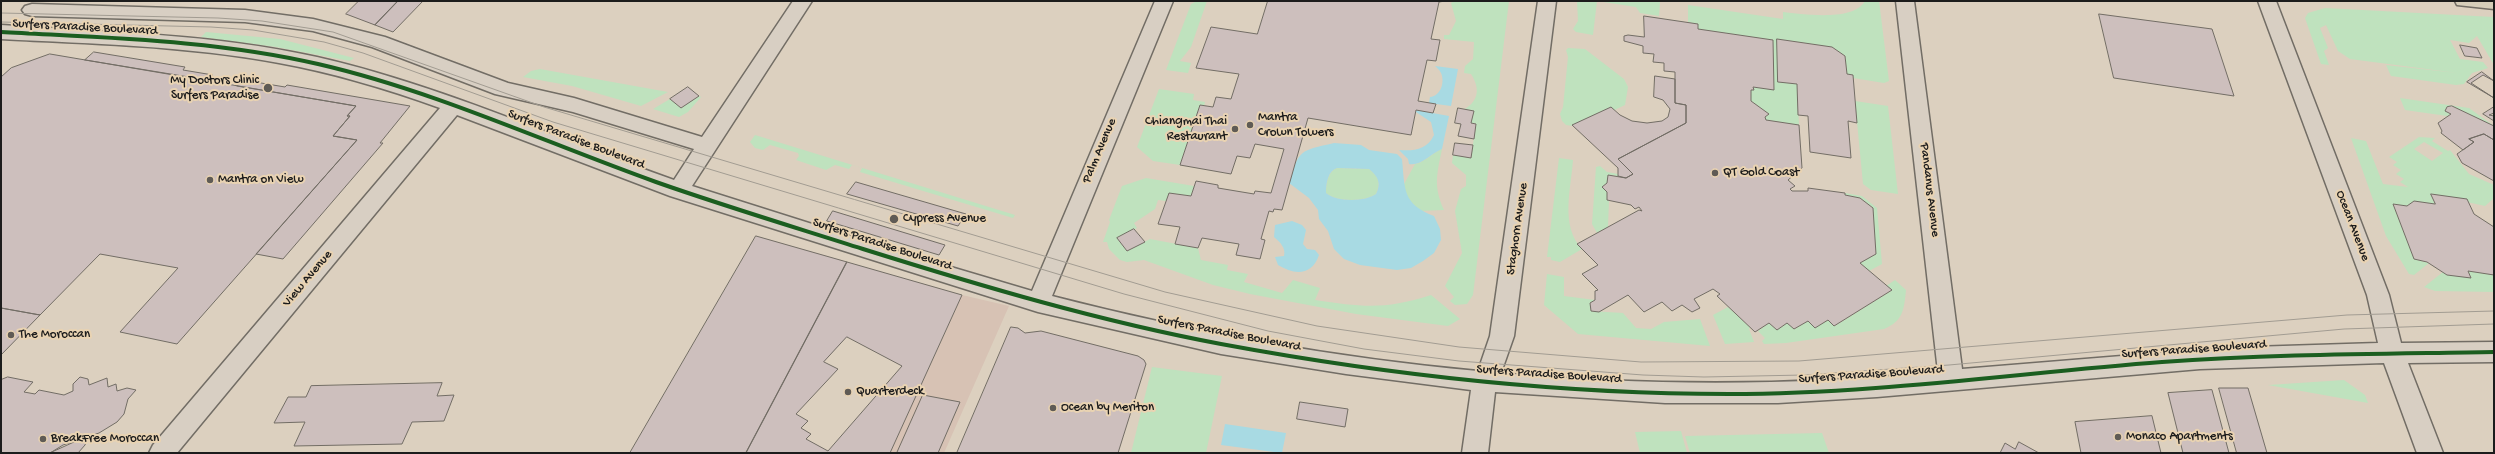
<!DOCTYPE html>
<html>
<head>
<meta charset="utf-8">
<style>
  body { margin:0 }
  #map { position:relative; width:2495px; height:454px; overflow:hidden; background:#dcd0bf; font-family:"Gochi Hand",sans-serif }
  canvas { display:block }
  .frame { position:absolute; inset:0; border:2px solid #1c1c1c; pointer-events:none }
</style>
</head>
<body>
<div id="map">
<canvas width="2495" height="454"></canvas>
<div class="frame"></div>
</div>
<script>
const ctx = document.querySelector('canvas').getContext('2d');
ctx.lineJoin = 'round';
function fill(path, color) { ctx.fillStyle = color; ctx.fill(path, 'evenodd'); }
function stroke(path, color, width, dash) { ctx.strokeStyle = color; ctx.lineWidth = width; ctx.lineCap = dash ? 'butt' : 'round'; ctx.setLineDash(dash || []); ctx.stroke(path); }
function write(font, color, halo, rows, align = 'center') {
  ctx.font = font + ' "Gochi Hand",sans-serif'; ctx.lineWidth = 4; ctx.setLineDash([]); ctx.textBaseline = 'middle'; ctx.strokeStyle = halo; ctx.fillStyle = color; for (const [text, x, y, turn = 0] of rows) {
    ctx.save(); ctx.translate(x, y); ctx.rotate((+turn || 0) * Math.PI / 180); ctx.textAlign = isNaN(turn) ? turn : align; if (halo) ctx.strokeText(text, 0, 0); ctx.fillText(text, 0, 0); ctx.restore();
  }
}
fill(new Path2D(`
  M962,295l47,11 -65,147h-54z`), '#d7c2b4');
fill(new Path2D(`
  M1197,1h10l-16,46 -11,14 11,2 -3,10 -22,-3 25,-66z
  M1455,1h54l-36,294 -6,9 -12,1 -5,-4 4,-4 -9,-11 17,-33 -7,-42 6,-22 5,-3v-11l-14,-12 1,-8 18,3 5,-34 -5,-1 3,-12 -9,-2c14,-9 15,-21 6,-35l-7,-1 1,-7 8,-7 1,-17 -30,-3v-4h5l7,-14 -5,-18z
  M1577,1h83l-1,15 -19,-3 -4,-6 -39,-6 -4,34 -17,-3 -3,-3 5,-8z
  M1865,1h14l10,80 -5,2 -31,-5 -6,-4 -2,-18 -13,-9 -55,-8 1,43 19,2 2,41 -33,-5 -1,-3 4,-3 -18,-13v-11h3l-1,-3 21,2 -1,-49 -75,-11v-5l-10,-2v-17l95,14v-7c20,2 70,10 82,-11z
  M2325,8l169,9v48l-17,-29 -8,7 -19,-3 10,19 23,3 5,6 -16,5 -8,11 -8,1 -65,-9 -5,-11 71,8 -107,-14 -12,-8 -12,-26 -6,3 8,20 -4,3 5,14 -8,-1 -16,-46 3,-5z
  M206,32l74,7 74,19 -4,3 -74,-14 -75,-10z
  M1568,48l17,1 39,30 4,8 -3,18 -46,22 -13,-2 -4,-4 -2,-7 3,-7 5,-50 -2,-7z
  M540,69l128,23 -27,14 -69,-20 -49,-9 8,-6z
  M1159,89l35,5 -1,6 12,2 -1,4 -4,-1 -20,60 -27,-4 -16,-14z
  M699,96l2,1 -13,15 -9,5 -26,-8 17,-10 11,9z
  M2400,98l69,10 25,18 -42,-20 -5,1 -2,4 6,3 -4,2 -42,-6z
  M1855,101l33,5 10,88 -27,-4 -8,-6z
  M755,135l260,80 -2,3 -153,-46 2,-4 -10,-3 -3,4 -14,-4 -9,5 -30,-10 3,-4 -1,-3 -28,-8 -7,5 -8,-2 -5,-6z
  M2419,137l16,1 -3,3 16,10 2,-1 19,24 25,11v13l-9,8 -54,-12 4,10 -28,2 -14,-2 21,55 15,4 -15,12 -5,-1 -23,-38 -35,-98 15,3 17,43 25,3 -8,-5 4,-3 -8,-5 5,-4 -8,-5 4,-3 -8,-5zM2424,142l19,11 -11,8 -18,-12z
  M1442,149c-5,25 -9,37 2,61l-24,1 -12,-12 -5,-13 12,-22c9,-1 17,-11 27,-15z
  M1559,158l14,2c-2,29 -13,66 9,89l-22,13 -9,-2v-3h-4z
  M1600,166l7,6 11,2v2l-10,-1 -1,8 -5,4 5,5v8l2,1 -1,26 -11,6 -5,-9 4,-57z
  M1337,168l32,1c10,8 12,14 7,25 -11,8 -40,8 -50,-1 0,-9 2,-22 11,-25z
  M1146,178l48,8 -3,10 -21,-3 -4,8 -8,-1 -3,9 -21,14 3,5 -20,10 10,13 23,-12 48,9 3,12 27,5 -1,5 21,4 -4,8 38,11 11,-13 27,8 -5,12c47,7 70,10 116,-5l29,24 -12,7 -92,-12 -106,-20 -37,-9 -69,-25 -17,2 -7,-2 -11,-11 -2,-7h-4l7,-20 -1,-2 13,-34z
  M1845,193l17,3 15,12 5,56 -13,7 -9,-8 16,-9 -3,-46 -13,-10 -15,-3z
  M2468,271l26,4v17l-59,-1 -11,-4 19,-15 28,6z
  M1547,274l17,3v19l31,4 -5,3 1,8 32,2 13,15 15,1 13,-7 36,-3 10,27 -132,-12 -34,-29z
  M1895,280l11,10c-2,20 -3,31 -22,39l-98,14 -22,1 -2,-3 3,-3 -7,-7 11,-8 8,7 10,-7 8,6 13,-8 7,7 13,-8 7,6 56,-35 -5,-5z
  M1728,307l22,20 -1,2 5,13 -29,2 -12,-29z
  M1152,367l70,9 -16,77h-75z
  M2344,380l21,15 3,8 -100,-18z
  M1681,431l6,22h-47l-5,-21z
  M1822,433l7,20h-139l-5,-17z`), '#bfe2be');
fill(new Path2D(`
  M1435,66l23,3 -7,37 -22,-3 1,-6c11,-1 15,-15 11,-24 -2,-4 -5,-6 -6,-7z
  M1416,110l33,6 -7,33c-12,5 -20,17 -33,15l-1,-5 -9,-9c15,1 28,0 35,-15l-3,-13 -15,-10z
  M1334,143l27,2 8,5 28,4 5,5c3,30 0,45 32,57l6,13 1,11 -7,13 -11,8 -12,7 -14,2 -37,-5 -16,-6 -10,-10 -6,-18 -9,-12 -1,-9 -9,-12 -20,-15c10,-34 11,-32 45,-40zM1337,168l32,1c10,8 12,15 7,25 -11,8 -40,8 -50,-1 0,-10 2,-22 11,-25z
  M1292,221l10,4 4,5 -3,14 4,5 8,1 4,5c-7,21 -25,20 -41,10l-3,-8 9,-1c2,-8 -4,-14 -10,-19l1,-12z
  M1225,424l61,9 -4,20 -61,-8z`), '#a8dae3');
const building = new Path2D(`
  M359,1h39l-23,24 -29,-11z
  M398,1h25l-30,31 -18,-7z
  M1268,1h177l-6,1 -8,37 9,1 -4,21 -9,-1 -9,41 18,3 -3,9 -17,-3 -5,25 -103,-17 -26,92 -8,-1 -1,3 -4,-1 -8,28 4,1 -5,19 -24,-4 3,-11 -37,-6 -4,10 -23,-4 5,-17 -22,-3 11,-31 22,3 5,-15 22,4v3l36,6 1,-3 16,2 13,-44 -29,-5 -5,14 -13,-2 -6,18 -51,-9 20,-60 13,2 3,-10 15,2 8,-25 -43,-6 15,-41 46,7z
  M2099,14l113,15 22,67 -120,-18z
  M1644,16l54,8v5l75,11 1,50 -21,-3 1,3h-3v11l18,13 -4,3 1,3 33,5 3,43 -14,12 7,6 -5,3 2,2h16v-3l37,5v2l15,3 13,10 3,46 -16,9 32,27 -58,36 -6,-6 -13,8 -7,-7 -14,8 -7,-6 -10,7 -8,-7 -14,9 -38,-36 3,-2 -7,-5 -19,10 6,9 -8,4 -10,-7 -10,6 -10,-9 -18,10 -16,-17 -29,17 -8,-1 -1,-8 5,-3v-9l3,-1 -16,-16 16,-9 -21,-21 62,-34 3,1 -3,-4 -4,2 -4,-4 -24,-5v-8l-5,-5 5,-4 1,-8 18,3 7,-4 -15,-15 68,-36v-18l-11,-2v-31l-11,-1v-8l-11,-1 1,-8 -11,-1v-7l-19,-5v-5l4,-1 16,2z
  M1777,39l55,8 13,9 2,18 6,1 4,48 -9,-2 3,37 -41,-6 -2,-36 -10,-1 -1,-31 -19,-2z
  M2460,45l17,3 5,10 -17,-2z
  M94,52l91,15 -2,3 30,5 -6,5 -122,-20z
  M50,54l306,52 -9,10h3l-17,20 24,4 -180,204 -57,-12 58,-64 -78,-14 -60,61 -39,-7v-231l10,-9z
  M2482,72l12,9 -11,-6 -12,8 23,15 -27,-16z
  M1655,76l20,3v24l11,2v18l-68,36 15,15 -7,4 -8,-2v-8l-46,-43 39,-18 9,8 12,6 15,2 15,-2 6,-4 2,-8 -7,-9 -9,-3z
  M243,80l42,7 2,-2 123,21 -30,37h3l-100,116 -27,-5 101,-114 -24,-4 17,-20h-3l9,-10 -119,-20z
  M688,87l11,9 -18,12 -11,-9z
  M2452,106l42,20v14l-10,-6 -15,5 5,3 -11,8 -22,-17 1,-2 -4,-8 13,-9 -6,-3 2,-4z
  M2494,107v6l-5,2 5,1v5l-11,-7z
  M1458,108l16,3 -3,12 5,1 -2,15 -16,-3 3,-12 -6,-1z
  M2484,134l10,6v41l-32,-18 -5,-9 17,-12 -5,-3z
  M1455,143l18,2 -2,13 -18,-3z
  M856,182l110,32 -8,12 -111,-32z
  M2431,194l36,5 7,15 20,13v48l-26,-4 3,7 -24,-3 -20,-13 -13,-3 -21,-55 14,2 7,-5 21,3z
  M833,211l112,34 -6,10 -112,-34z
  M1134,229l11,13 -18,9 -10,-13z
  M756,236l91,26 -101,191h-116z
  M847,262l115,33 -72,158h-144z
  M1,308l39,7 -39,40z
  M1011,327l7,1 7,5 16,-2 97,25 6,4 2,4 -28,89h-161z
  M847,337l55,29 -74,85 -22,-12 5,-5 -10,-6 7,-7 -12,-7 42,-45 -14,-7z
  M8,377l25,5 -9,10 11,2 4,-4 25,5 9,-4v-7l7,-7 8,2 1,6 18,-7 1,9 8,-3 1,7 10,-3 9,2 -8,9 -4,15 -7,8 -18,11 -36,12 -13,8h-49v-73z
  M442,383l-5,13 17,-1 -10,26 -32,1 -10,22 -108,2 11,-24 -31,1 14,-26h18l5,-11z
  M2219,388h29l19,65h-30z
  M2212,390l17,63h-46l-15,-60z
  M923,395l37,7 -22,51h-41z
  M1300,402l48,7 -3,18 -48,-8z
  M2152,416l9,37h-80l-6,-31z
  M88,436l-3,9 -7,8h-28z
  M2019,442l20,11h-39l5,-10 10,6z`);
fill(building, '#cdbfbd');
stroke(building, '#726d65', 1);
const minor = new Path2D(`
  M793,1h19l-120,185 215,68 125,37 123,-290h18l-121,295c140,36 282,62 426,75l12,-35 48,-335h18l-42,335 -13,37c146,13 291,13 437,-1l-42,-371h18l48,368 258,-21 158,-5 -11,-48 -109,-294h18l113,294 12,48 93,-1v20l-86,1 35,90h-26l-33,-90 -184,6 -323,28 -99,6h-113l-170,-11 -7,61h-26l9,-63 -125,-16 -125,-20 -183,-42 -368,-116 -213,-81 -280,338h-28l4,-8 287,-337c-53,-19 -106,-35 -161,-45 -91,-17 -185,-19 -278,-24v-14c106,7 212,9 316,32 123,28 238,81 357,123l20,-31 -121,-37 -78,-18 -123,-47 -59,-16 -68,-9 -213,-6 -7,-2 -3,-4 3,-4 7,-2 213,6 68,9 72,18 123,46 66,15 128,39z`);
const highway = new Path2D(`
  M2455,1h39v8l-37,-4z`);
stroke(minor, '#726d65', 3);
stroke(highway, '#726d65', 3);
fill(minor, '#d8cfc3');
fill(highway, '#d6cdb9');
stroke(new Path2D(`
  M1,13l217,5 44,3 71,11 211,75 621,185 152,34 142,21 182,15 158,-1 548,-46 147,-4
  M1,22l210,5 42,3 71,12 39,11 190,69 571,172 144,37 96,18 95,12 184,14 61,2 100,-2 145,-10 395,-36 150,-5`), '#a29c92', 1);
stroke(new Path2D(`
  M1,32c106,6 214,8 317,32 117,27 226,78 338,118 68,24 138,45 207,67 118,37 236,72 358,95 167,31 338,50 508,50 144,0 289,-21 433,-32 111,-8 221,-8 332,-10`), '#1b5e20', 4);
for (const [x, y, r, color] of [
  [268,88,5,"#5f5b55"],
  [1250,125,4,"#5f5b55"],
  [1235,129,4,"#5f5b55"],
  [1715,173,4,"#5f5b55"],
  [210,180,4,"#5f5b55"],
  [894,219,5,"#5f5b55"],
  [11,335,4,"#5f5b55"],
  [848,392,4,"#5f5b55"],
  [1053,408,4,"#5f5b55"],
  [2118,437,4,"#5f5b55"],
  [43,439,4,"#5f5b55"]
]) { const dot = new Path2D(); dot.arc(x, y, r, 0, 2 * Math.PI); ctx.fillStyle = color; ctx.fill(dot); stroke(dot, '#e9d3b2', 1.5); }
write('13px', '#1c1c1c', '#e9d3b2', [
  ["Surfers Paradise Boulevard",85,28,3],
  ["Surfers Paradise Boulevard",576,140,21],
  ["Palm Avenue",1100,151,-67],
  ["Pandanus Avenue",1929,190,83],
  ["Ocean Avenue",2352,226,69],
  ["Staghorn Avenue",1518,229,-82],
  ["Surfers Paradise Boulevard",882,245,18],
  ["View Avenue",308,279,-50],
  ["Surfers Paradise Boulevard",1229,334,11],
  ["Surfers Paradise Boulevard",2194,350,-4],
  ["Surfers Paradise Boulevard",1549,375,4],
  ["Surfers Paradise Boulevard",1871,375,-4]
]);
write('13px', '#1c1c1c', '#e9d3b2', [
  ["My Doctors Clinic",259,81,"right"],
  ["Surfers Paradise",259,96,"right"],
  ["Mantra",1258,118],
  ["Crown Towers",1258,133],
  ["Chiangmai Thai",1227,122,"right"],
  ["Restaurant",1227,137,"right"],
  ["QT Gold Coast",1723,173],
  ["Mantra on View",218,180],
  ["Cypress Avenue",903,219],
  ["The Moroccan",19,335],
  ["Quarterdeck",856,392],
  ["Ocean by Meriton",1061,408],
  ["Monaco Apartments",2126,437],
  ["BreakFree Moroccan",51,439]
], 'left');
</script>
</body>
</html>
